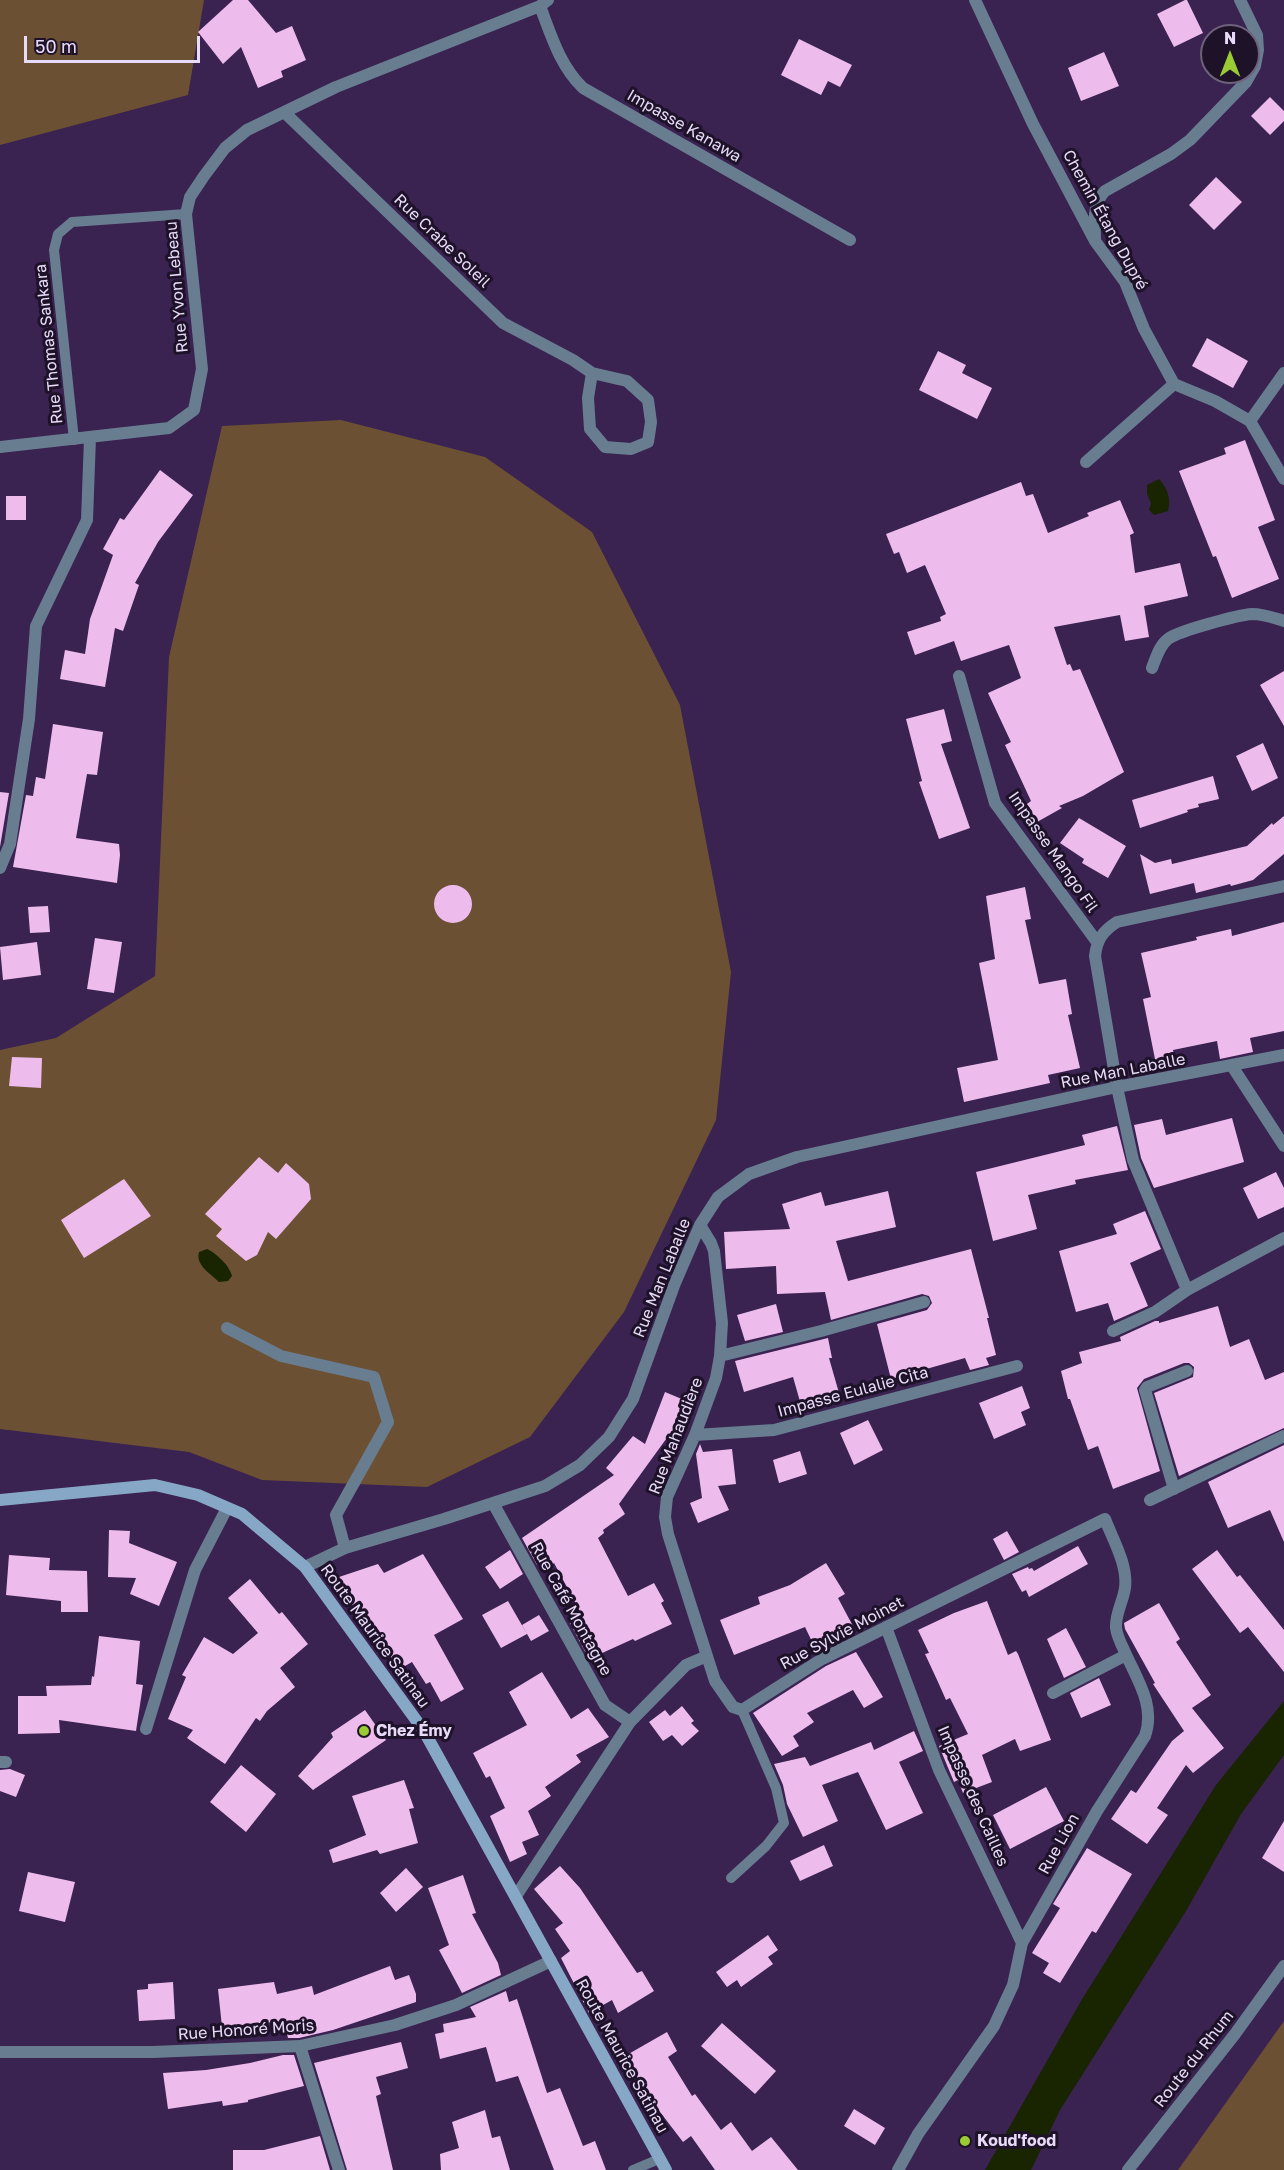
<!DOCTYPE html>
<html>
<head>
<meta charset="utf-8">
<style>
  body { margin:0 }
  #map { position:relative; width:1284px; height:2170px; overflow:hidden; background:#3a2251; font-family:"Golos Text",sans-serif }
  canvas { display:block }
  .north { position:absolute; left:1200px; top:24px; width:60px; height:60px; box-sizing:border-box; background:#1d1227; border:2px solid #6e627b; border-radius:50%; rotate:0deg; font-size:16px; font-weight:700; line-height:24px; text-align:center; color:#e8dbf9 }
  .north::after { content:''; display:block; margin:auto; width:21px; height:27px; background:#9bcb33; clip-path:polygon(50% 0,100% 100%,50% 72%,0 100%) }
  .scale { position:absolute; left:24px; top:36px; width:176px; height:27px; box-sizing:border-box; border:3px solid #e8dbf9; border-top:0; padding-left:8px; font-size:18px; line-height:21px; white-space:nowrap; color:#e8dbf9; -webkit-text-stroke:4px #1d1227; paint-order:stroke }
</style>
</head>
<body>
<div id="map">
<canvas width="1284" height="2170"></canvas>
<div class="north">N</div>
<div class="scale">50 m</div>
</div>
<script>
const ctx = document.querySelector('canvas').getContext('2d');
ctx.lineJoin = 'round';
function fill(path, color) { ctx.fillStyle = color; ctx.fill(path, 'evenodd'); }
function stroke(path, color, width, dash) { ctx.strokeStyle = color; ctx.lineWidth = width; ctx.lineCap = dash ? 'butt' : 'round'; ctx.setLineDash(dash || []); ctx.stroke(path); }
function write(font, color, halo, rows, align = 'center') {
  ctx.font = font + ' "Golos Text",sans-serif'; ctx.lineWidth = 6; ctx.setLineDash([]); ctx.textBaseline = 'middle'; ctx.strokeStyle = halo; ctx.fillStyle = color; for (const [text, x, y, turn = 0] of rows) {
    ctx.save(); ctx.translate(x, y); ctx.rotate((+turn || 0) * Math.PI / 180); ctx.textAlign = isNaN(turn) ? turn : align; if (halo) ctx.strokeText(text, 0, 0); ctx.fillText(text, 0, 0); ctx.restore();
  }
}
fill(new Path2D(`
  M0,0h204l-16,95 -188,50z
  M341,420l144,37 107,75 88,173 51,267 -15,148 -92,192 -94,125 -103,50 -165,-7 -73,-28 -189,-23v-379l56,-12 99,-62 14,-319 53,-231z
  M1284,2021v149h-106z`), '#6c5034');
fill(new Path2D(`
  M1159,479c9,10 12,20 9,32l-14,4 -5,-5 2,-7 -4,-9v-9z
  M207,1249c9,4 23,17 25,27l-4,5 -9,1c-8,-8 -24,-17 -20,-30z
  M1284,1701v54l-43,59 -55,97 -126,199 -29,60h-46l96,-169 135,-216z`), '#182500');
fill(new Path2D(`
  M233,0h15l28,33 16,-7 14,34 -25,11 2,6 -25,11 -17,-41 -18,17 -25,-32z
  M1185,0h2l16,33 -29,14 -17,-33z
  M799,39l53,26 -12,22 -12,-6 -7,14 -40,-20z
  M1104,52l15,34 -38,15 -13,-33z
  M1270,97l14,14v10l-14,14 -19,-19z
  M1216,177l26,25 -28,28 -25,-25z
  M1207,338l41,23 -15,27 -41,-22z
  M938,351l28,14 -4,8 30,15 -15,31 -58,-29z
  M1245,440l30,80 -17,7 21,52 -47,19 -16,-42 -3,1 -34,-86 47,-17 -2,-6z
  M160,470l33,25 -35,47 -23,41 4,2 -16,46 -8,-3 -10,59 -45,-8 5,-29 20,4 5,-35 23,-64 -10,-6 17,-31 4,2z
  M1021,482l5,14 7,-2 15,39 41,-17 -2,-3 33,-13 14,33 -4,2 5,38 45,-10 8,33 -44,10 5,31 -24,4 -5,-26 -66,12 13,38 3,-1 3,7 7,-2 44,103 -41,24 -24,10 3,2 -25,14 -10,-18 4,-3 -26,-56 6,-3 -23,-49 33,-15 -12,-33 -48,16 -7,-20 -39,14 -8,-23 34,-11 -1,-4 6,-3 -21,-49 -18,8 -8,-21 -5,2 -8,-20z
  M6,496h20v24h-20z
  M1284,671v55l-24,-41z
  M944,709l8,32 -11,3 29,84 -31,11 -20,-57 3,-1 -16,-62z
  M53,724l50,8 -6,43 -10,-1 -11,64 43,6 1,11 -3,28 -104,-16 13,-72 7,1 3,-19 9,2z
  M1263,743l15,35 -26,13 -16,-35z
  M1213,776l6,23 -21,5 1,3 -12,3 1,2 -48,16 -8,-28z
  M0,792l9,1 -9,54z
  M1284,816v38l-31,26 -22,6 -1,-2 -34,9 -2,-10 -44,11 -10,-40 15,9 16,-4 1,5 75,-18 25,-23 1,2z
  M1079,818l47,28 -18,32 -26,-15 2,-4 -24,-16z
  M434 904a19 19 0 1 1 38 0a19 19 0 1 1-38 0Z
  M1025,887l6,32 -6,1 14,64 27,-5 6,35 -4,1 12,53 -32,7 2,8 -86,19 -7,-34 41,-8 -19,-97 16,-4 -9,-63z
  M48,906l2,26 -20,1 -2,-26z
  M1284,922v109l-34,7 3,14 -33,7 -3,-18 -44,9 2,10 -19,4 -13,-65 8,-2 -10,-44 56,-13 -1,-3 35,-8 1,7z
  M95,938l27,4 -8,51 -27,-4z
  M37,942l4,33 -38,5 -3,-33z
  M12,1057l30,1 -1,30 -32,-2z
  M1232,1118l12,44 -90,26 -13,-30 -7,-33 28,-6 4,16z
  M1117,1126l11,44 -53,10 1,4 -48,11 9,34 -44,12 -17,-69 109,-27 -3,-10z
  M259,1157l19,16 8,-10 23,21 2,15 -35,40 -8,-7 -11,23 -11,6 -30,-25 6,-7 -17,-15z
  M1276,1172l8,16v19l-26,12 -15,-31z
  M124,1179l27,37 -67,42 -23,-38z
  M888,1191l8,36 -60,14 12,40 123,-32 18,69h-2l9,37 -10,3 3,7 -19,5 -5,-12 -74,21 -14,-55 50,-14 5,-7 -3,-7 -7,-2 -91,26 -6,-28 -48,2 -1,-28 -50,3 -2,-37 66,-3 -8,-25 39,-12 4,14z
  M1145,1211l16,38 -31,14 18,43 -34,15 -6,-18 -32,9 -17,-61 58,-17 -4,-10z
  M776,1304l7,28 -38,9 -8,-26z
  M1218,1306l12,41 19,-8 16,41 19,-8v56l-105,48 -25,-83 39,-16 1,-10 -5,-4h-5l-40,16 -7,9 23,83 -47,18 -15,-43 -10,4 -18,-51h-2l-7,-28 21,-8 -3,-11 42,-11 -1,-4 35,-16h4v2z
  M828,1338l4,20h-3l10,35 -38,12 -8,-28 -49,15 -9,-31z
  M1022,1386l8,22 -9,4 5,13 -32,14 -15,-36z
  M665,1392l31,13 -15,35 -12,-5 -50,69 6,10 -22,16 1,3 -6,5 30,58 26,-13 10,18 -3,2 11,21 -37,17 -2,-2 -44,20 -19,-36 13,-6 -29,-54 -10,7 -5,-7 -2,2 -15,-27 92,-63 -8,-7 27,-32 12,8z
  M868,1420l15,30 -29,15 -14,-32z
  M700,1444l3,8 29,-3 4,35 -18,2 11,24 -31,13 -8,-20 12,-5 -6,-44z
  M1284,1445v97l-14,-32 -42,18 -20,-46z
  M800,1451l7,23 -28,9 -6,-23z
  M109,1530l21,1 -1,12 48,19 -18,44 -29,-12 6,-16 -28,-1z
  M1007,1531l12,21 -15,8 -11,-21z
  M1078,1546l10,18 -59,33 -3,-7 -4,2 -10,-18 16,-7 1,2 3,-1 2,3z
  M510,1550l13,24 -23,15 -15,-22z
  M1217,1550l20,27 3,-2 44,55v42l-36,-45 -8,6 -48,-64z
  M423,1554l40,65 -29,16 30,54 -23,13 -11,-20 -4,2 -14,-22 -14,8 -27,-48 -6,4 -29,-48 42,-14 6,9z
  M9,1555l41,3 -1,12 38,1 1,41h-27v-11l-55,-6z
  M826,1563l19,31 -7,4 17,32 -9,5 1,2 -30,15 -12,-25 -71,28 -14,-35 40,-16 -2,-7 32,-12z
  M250,1579l29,35 3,-2 26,32 -28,24 15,19 -28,24 -7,10 -4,-3 -31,46 -38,-26 6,-8 -25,-11 18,-42 -4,-2 22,-38 29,17 25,-21 -30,-35z
  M508,1601l19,33 -26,14 -19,-33z
  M987,1601l21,54 8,-4 2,3 33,86 -31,11 -5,-12 -33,16 10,27 -29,11 -5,-13 -4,2 -15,-36 29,-12 -18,-36 -4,2 -8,-18 -13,-28 4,-1 -11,-23 36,-17z
  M1159,1603l21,36 -4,3 35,53 -19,13 32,40 -31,25 -7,-8 -29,43 11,7 -21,29 -36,-25 20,-29 5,3 36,-52 12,-10 -31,-47 2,-1 -30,-54 -1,-6z
  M539,1615l10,16 -18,10 -9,-16z
  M1066,1628l20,39 -22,11 -17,-39z
  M99,1636l41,5 -4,43 7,1 -7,46 -77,-11 1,13 -42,1v-38h29l-1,-10 45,-1 1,-9 2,1z
  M856,1652l27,45 -19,11 -11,-18 -46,23 7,9 -21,14 6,10 -17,10 -29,-43 73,-47z
  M542,1672l29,47 17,-11 21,29 -33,18 5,7 -36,25 6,9 -23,15 11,24 -17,7 5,12 -17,8 -20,-46 15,-8 -15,-32 -4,2 -13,-25 54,-28 -18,-33z
  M1099,1678l12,27 -30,13 -11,-25z
  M682,1706l12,15 -3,2 8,8 -17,15 -10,-11 -9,6 -14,-19 16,-12 5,6z
  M365,1710l21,30 -73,50 -15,-14 35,-39 -2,-4z
  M914,1731l9,20 -24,11 24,51 -37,17 -28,-58 -36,13 16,36 -35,16 -16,-33 -4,-19 -9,-21 31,-7 5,9 61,-24 3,8z
  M241,1765l35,29 -30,38 -36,-30z
  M10,1769l15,6 -9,22 -16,-6v-21z
  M404,1780l10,28 -5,1 9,34 -38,11 -3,-4 -44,13 -4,-13 37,-15 -14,-39z
  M1046,1787l18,34 -54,28 -17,-34z
  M1284,1821v51l-22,-14z
  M824,1845l9,21 -33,15 -10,-20z
  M1087,1848l45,26 -36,59 -4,-2 -32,52 -17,-10 6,-10 -17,-10 28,-45 -7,-4z
  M560,1866l20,22 57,85 5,-2 12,20 -36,22 -6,-13 -23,13 -28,-55 9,-7 -15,-22 8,-6 -29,-34z
  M406,1868l17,19 -27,25 -16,-19z
  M28,1872l47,10 -10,40 -46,-11z
  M463,1875l13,38 -4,1 26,49 3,12 -39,18 -23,-43 10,-5 -21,-57z
  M768,1935l10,15 -10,7 5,7 -32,23 -4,-7 -10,7 -11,-15z
  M390,1966l5,14 14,-5 7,19v8l-83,28 -34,8h-11l-4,-17 -62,6 -4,-38 56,-7 3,12 35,-8 2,9z
  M173,1982l2,37 -36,2 -2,-31 11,-1v-5z
  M506,1991l3,11 8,-3 30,94 13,-5 23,58 12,-5 11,29h-52l-36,-94 -22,6 -10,-35 -46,12 -5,-25 9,-2 -1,-8 33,-7 -6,-10z
  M722,2023l54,48 -21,23 -54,-48z
  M667,2032l10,19 -9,6 24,39 3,-2 26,36 10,-8 21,29 19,-14 27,33h-83l-24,-34 -8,6 -26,-34 -2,1 -30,-53z
  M401,2042l7,26 -32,9 5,17 -5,2 17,74h-46l-33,-107z
  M283,2055h11l10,31 -56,14v2l-25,4 -1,-5 -54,8 -5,-36 43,-3 44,-7z
  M854,2109l31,19 -10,17 -31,-19z
  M485,2110l7,28 8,-2 10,34h-69l-1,-16 19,-6 -7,-26z
  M320,2136l10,34h-97v-20h31z`), '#edbced');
stroke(new Path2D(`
  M74,440l-20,-190 4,-16 14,-12 114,-8
  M731,1878l35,-32 18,-23 -8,-35 -34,-78
  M633,2170l26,-11`), '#687d90', 10);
stroke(new Path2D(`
  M975,0l58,124 62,117 30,41 19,47 30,55 41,17 35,20 34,58
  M540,6c11,29 20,60 43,82l267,152
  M284,112l219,211 70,37 19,13 35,8 21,19 3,22 -3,20 -17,7 -26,-2 -15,-18 -2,-31 4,-25
  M1095,240c0,-17 -3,-36 10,-49l66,-37 19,-14 56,-58 9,-16 3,-16 -1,-15 -17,-35
  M1250,421l34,-48
  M0,447l169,-19 25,-18 8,-41 -16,-155 4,-17 14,-21 21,-28 22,-18 89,-43 204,-81 8,-6
  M1086,462l88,-78
  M1152,668c4,-10 7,-22 16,-29 10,-8 70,-24 84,-25 12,0 22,4 32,7
  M959,676l36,127 102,139
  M0,868l10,-24 19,-125 7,-93 51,-106 3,-82
  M1232,1066l52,80
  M700,1225l11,18 3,8 8,72 -2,33 -4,22 -21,57 -28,62 -2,20 3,17 39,122
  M1187,1290l-54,-130 -16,-73 -22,-131c2,-17 8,-25 22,-34l167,-36
  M227,1328l54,28 93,21 14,45 -52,93 9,33
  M1113,1331l42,-19 32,-22 97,-52
  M720,1356l101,-25 103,-29
  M695,1435l79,-5 243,-64
  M1174,1489l-29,-99 2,-3 40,-16
  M1150,1500l134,-64
  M493,1503l112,202 25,17
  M305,1567l40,-19 99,-29 101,-33 35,-21 29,-28 24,-38 42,-116 25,-58 18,-28 31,-23 48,-17 320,-70 167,-32
  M886,1627l53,143 83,173
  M1053,1693l73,-38
  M146,1729l49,-159 32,-62
  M0,1762h6
  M516,1896l114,-174 56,-57 21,-9 8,25 18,26 9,3 80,-51 283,-140c8,21 23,46 20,69 -2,14 -10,26 -9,40 1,7 5,16 8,22 12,28 32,55 21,86l-48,75 -75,132 -9,42 -19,41 -76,108 -20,36
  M300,2046l39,124
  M0,2052h153l147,-6 95,-21 61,-20 95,-44`), '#687d90', 12);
stroke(new Path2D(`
  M1128,2170l107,-136 49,-68`), '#687d90', 12);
stroke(new Path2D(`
  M0,1500l155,-15 43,10 44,19 63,53 119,164 242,439`), '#86a8c6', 12);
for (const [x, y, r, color] of [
  [364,1731,6,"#9bcb33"],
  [965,2141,6,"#9bcb33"]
]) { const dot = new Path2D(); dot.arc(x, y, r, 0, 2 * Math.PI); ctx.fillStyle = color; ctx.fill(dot); stroke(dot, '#1d1227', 2); }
write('16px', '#e8dbf9', '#1d1227', [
  ["Impasse Kanawa",684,126,30],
  ["Chemin Étang Dupré",1105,220,61],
  ["Rue Crabe Soleil",442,241,44],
  ["Rue Yvon Lebeau",177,287,-95],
  ["Rue Thomas Sankara",49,344,-96],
  ["Impasse Mango Fil",1053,852,55],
  ["Rue Man Laballe",1123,1071,-11],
  ["Rue Man Laballe",662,1278,-68],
  ["Impasse Eulalie Cita",853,1392,-15],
  ["Rue Mahaudière",676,1436,-69],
  ["Rue Café Montagne",571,1609,61],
  ["Rue Sylvie Moinet",842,1633,-28],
  ["Route Maurice Satinau",375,1636,54],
  ["Impasse des Cailles",973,1796,66],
  ["Rue Lion",1059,1844,-61],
  ["Rue Honoré Moris",246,2030,-4],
  ["Route Maurice Satinau",622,2056,61],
  ["Route du Rhum",1194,2059,-52]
]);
write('bold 16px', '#e8dbf9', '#1d1227', [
  ["Chez Émy",376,1731],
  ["Koud'food",977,2141]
], 'left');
</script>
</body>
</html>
